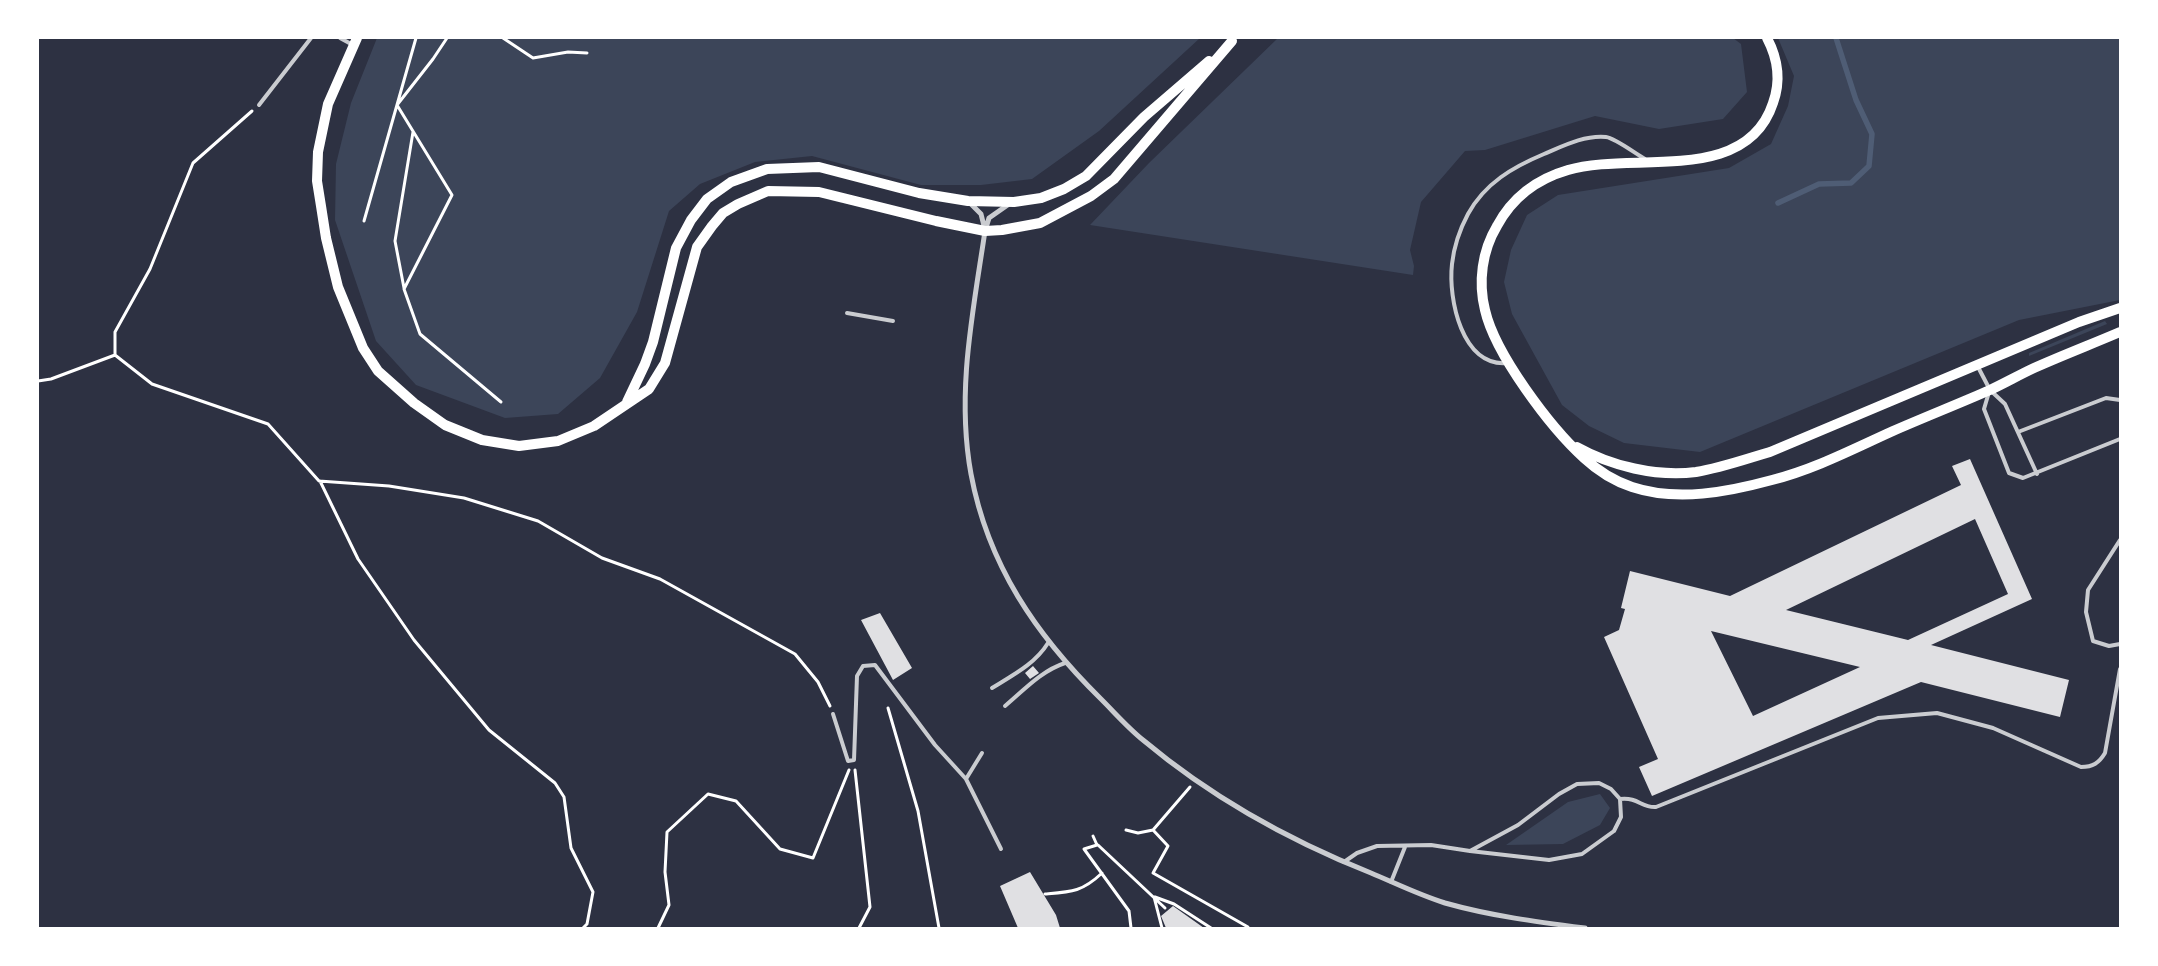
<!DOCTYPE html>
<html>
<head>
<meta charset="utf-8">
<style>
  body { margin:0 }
  #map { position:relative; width:2158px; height:966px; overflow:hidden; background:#2d3142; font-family:"Archivo Narrow",sans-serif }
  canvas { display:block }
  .frame { position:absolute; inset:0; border:39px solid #fff; pointer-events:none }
</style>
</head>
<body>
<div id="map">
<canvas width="2158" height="966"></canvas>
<div class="frame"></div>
</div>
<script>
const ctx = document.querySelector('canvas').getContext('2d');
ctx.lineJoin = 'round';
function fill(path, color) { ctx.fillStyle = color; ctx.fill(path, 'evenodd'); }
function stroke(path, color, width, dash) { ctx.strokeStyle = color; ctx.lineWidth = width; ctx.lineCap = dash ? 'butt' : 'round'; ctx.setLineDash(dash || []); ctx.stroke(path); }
fill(new Path2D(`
  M377,38h823l-101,93 -67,48 -51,6h-60l-109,-29 -57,6 -55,22 -31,27 -32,101 -37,66 -42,36 -53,4 -89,-33 -40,-44 -41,-121 1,-56 15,-61z
  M1278,38h455l8,6 6,48 -24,27 -64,10 -64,-13 -110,34 -20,1 -44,51 -11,48 4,16 -1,9 -323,-50 59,-62z
  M1778,38h342v262l-101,20 -319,132 -76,-9 -35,-17 -27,-21 -50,-91 -8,-32 7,-32 16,-35 31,-20 171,-27 42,-24 17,-38 6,-30z
  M2105,321l2,3 -78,32v-3z
  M1600,794l10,14 -10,17 -37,19 -57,1 62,-43z`), '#3c4559');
stroke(new Path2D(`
  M1778,203l41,-19 32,-1 18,-17 3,-32 -16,-34 -20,-62`), '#4f5d75', 5.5);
fill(new Path2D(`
  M1970,459l62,140 -101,46 138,35 -9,37 -139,-35 -269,114 -13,-29 19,-8 -54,-122 15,-7 6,-21 -4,-1 9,-37 100,25 231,-111 -9,-19zM1975,519l33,75 -100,46 -122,-30zM1711,631l149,36 -107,49z
  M880,613l32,55 -19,12 -32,-60z
  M1033,666l6,7 -9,6 -5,-6z
  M1030,872l26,43 4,13h-42l-18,-42z
  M1173,906l31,22h-38l-5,-12z`), '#e0e0e3');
stroke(new Path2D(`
  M447,38l-14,21 -36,46 55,90 -48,94 16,45 81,68
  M503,38l30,20 35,-6 19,1
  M252,111l-59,52 -43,106 -35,63v23l37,29 116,40 51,57 70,5 75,12 74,23 64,37 58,21 135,75 23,28 12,24
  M364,221l52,-183
  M404,288l-9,-47 18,-109
  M38,381l13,-2 64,-24
  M320,481l38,78 56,81 75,90 66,53 9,14 7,51 22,44 -6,32 -4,4
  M888,708l30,103 21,117
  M855,770l15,137 -11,21
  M1126,830l12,3 15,-3 37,-43
  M1153,830l15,16 -15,27 95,54 -1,1
  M1093,836l4,9 -13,4 45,62 2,17
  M1098,845l67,63
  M1045,894c26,-2 37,-2 57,-21
  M1154,897l8,31
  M1155,897l19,7 37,24
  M658,928l11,-23 -4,-33 2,-40 41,-38 28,7 44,48 33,9 36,-88`), '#fff', 3);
stroke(new Path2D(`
  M340,38l13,7
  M259,105l52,-67
  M847,313l46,8
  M1507,363c-45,4 -59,-64 -55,-99 2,-18 8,-35 16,-50 17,-31 45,-47 76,-60 19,-8 40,-19 62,-17 9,1 30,17 39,22
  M1977,365l13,25 15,14 32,70
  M1989,392l-5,17 25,64 14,5 97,-39
  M2018,432l88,-34 14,2
  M2120,540l-32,50 -2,22 7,29 16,5 11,-2
  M992,688c21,-13 43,-24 56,-45
  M1005,706c19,-16 36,-35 60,-43
  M833,714l15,47 6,-1 3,-84 6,-10 12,-1 60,80 31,34
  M982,753l-16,26 35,70
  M1620,799c19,-2 21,9 36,8l222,-89 59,-5 56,15 88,39c12,0 18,-4 24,-14l15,-84
  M1344,862l13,-9 20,-7 54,-1 39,6 79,9 33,-6 32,-23 7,-14 -1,-18 -9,-10 -12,-6 -22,1 -18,10 -41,31 -48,26
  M1391,882l14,-35`), '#caccd0', 4);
stroke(new Path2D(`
  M969,202l12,12 3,12
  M1009,204l-20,14 -4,13c-12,81 -29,161 -14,243 17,91 65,161 130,225 14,14 27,29 42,41 68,57 145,100 228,133 24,10 48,22 74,30 46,13 93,19 140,25`), '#caccd0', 5);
stroke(new Path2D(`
  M357,38l-29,66 -10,48 -1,29 4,25 5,32 12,49 25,61 15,23 36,32 31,22 37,15 37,6 39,-5 36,-15 55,-37 16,-26 32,-116 15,-21 11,-13 15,-9 30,-13 51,1 117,29 49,10 17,-1 38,-7 51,-27 23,-17 118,-138
  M1767,38c11,21 14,43 6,65 -27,83 -142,48 -205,67 -31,9 -56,28 -71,56 -15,25 -19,56 -12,84 10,44 65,117 99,148 14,13 30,23 48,29 45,15 96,5 140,-7 43,-11 81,-31 121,-49 32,-14 65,-27 97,-41 15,-7 29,-15 44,-22 29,-13 58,-24 86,-36
  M627,402l18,-38 8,-22 23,-94 15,-28 16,-21 24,-17 36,-13 52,-2 100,26 49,8 46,1 27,-4 23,-9 22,-13 58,-59 65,-56
  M1577,447c34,19 79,30 119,25 25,-4 50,-13 74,-20l309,-130 41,-14`), '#fff', 10);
</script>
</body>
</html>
